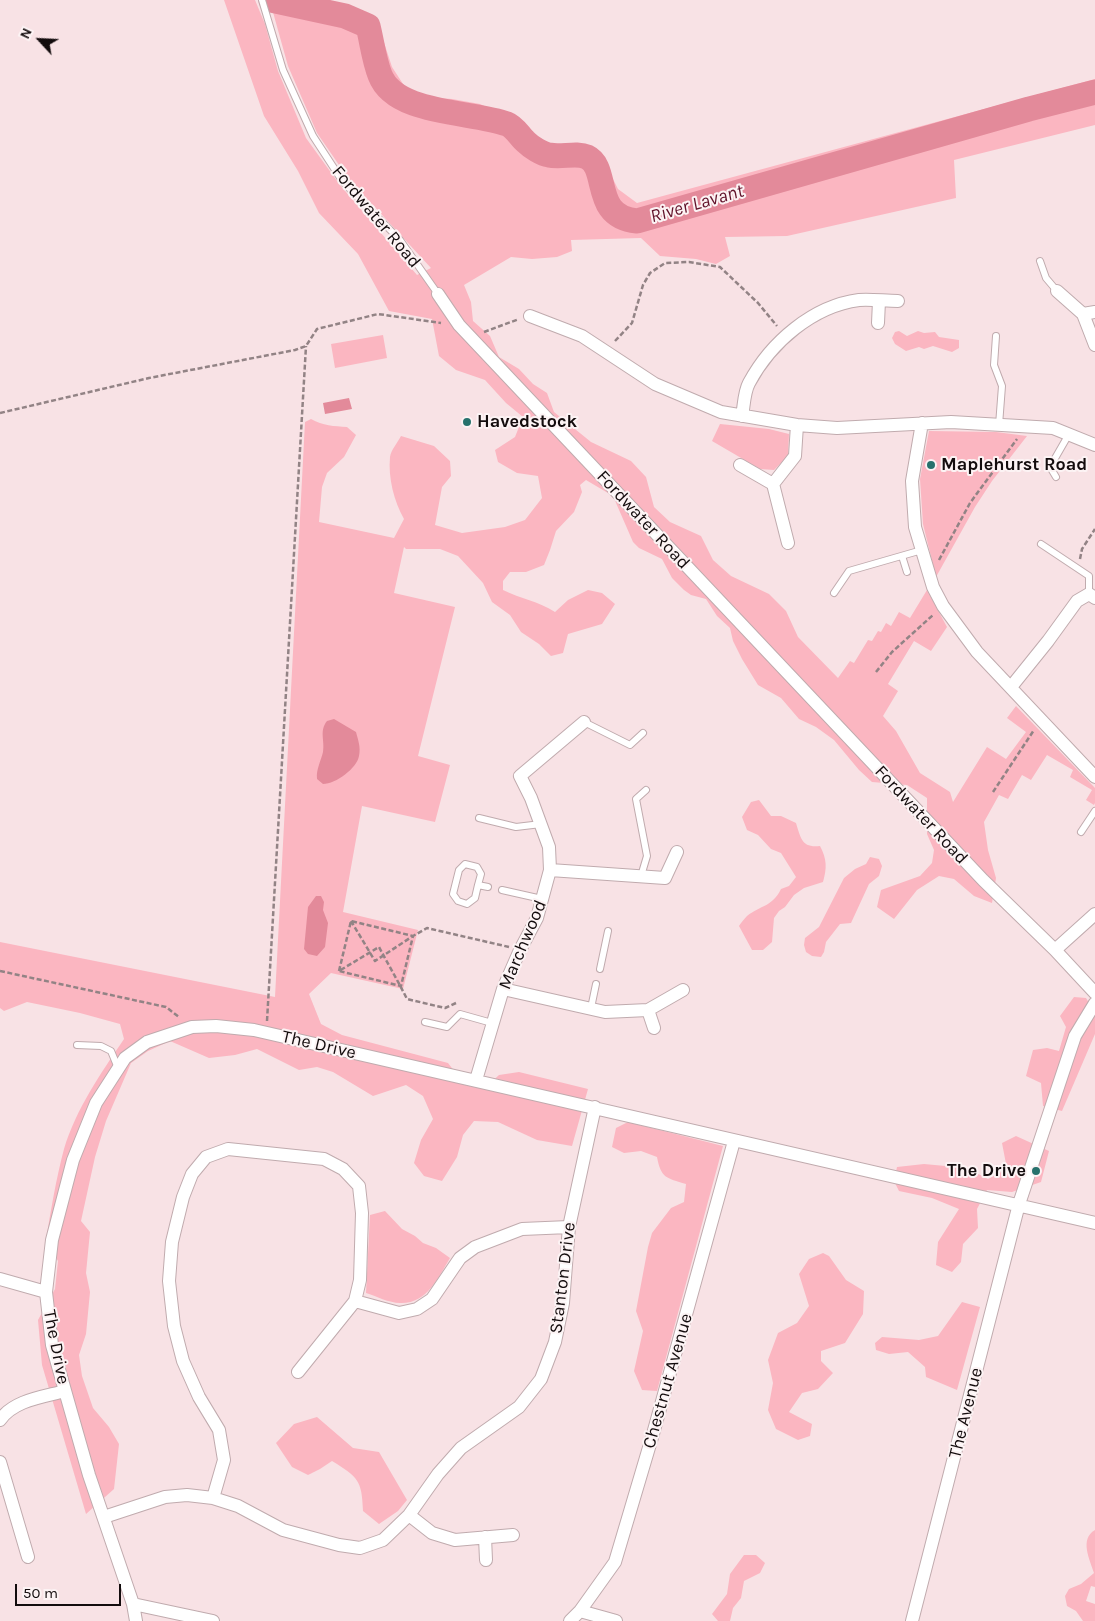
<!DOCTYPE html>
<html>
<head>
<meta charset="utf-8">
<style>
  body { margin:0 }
  #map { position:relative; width:1095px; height:1621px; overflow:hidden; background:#f8e2e5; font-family:Karla,sans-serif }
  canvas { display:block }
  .north { position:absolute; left:15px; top:15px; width:50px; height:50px; -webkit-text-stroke:4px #fcf3f4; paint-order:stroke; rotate:295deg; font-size:14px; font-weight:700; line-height:20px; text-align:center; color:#130c0d }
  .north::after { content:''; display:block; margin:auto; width:18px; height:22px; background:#130c0d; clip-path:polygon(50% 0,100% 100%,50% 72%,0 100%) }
  .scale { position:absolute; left:15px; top:1584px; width:106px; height:22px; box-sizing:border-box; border:2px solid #130c0d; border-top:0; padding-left:6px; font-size:15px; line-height:18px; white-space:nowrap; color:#130c0d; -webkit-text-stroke:4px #fcf3f4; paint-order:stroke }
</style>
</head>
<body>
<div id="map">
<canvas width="1095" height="1621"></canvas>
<div class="north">N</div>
<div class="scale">50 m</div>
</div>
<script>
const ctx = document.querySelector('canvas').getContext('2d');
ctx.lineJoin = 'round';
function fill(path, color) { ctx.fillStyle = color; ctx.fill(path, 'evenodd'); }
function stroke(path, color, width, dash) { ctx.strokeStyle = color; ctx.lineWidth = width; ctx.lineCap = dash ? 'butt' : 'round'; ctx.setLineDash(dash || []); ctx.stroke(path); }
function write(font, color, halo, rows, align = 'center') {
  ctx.font = font + ' Karla,sans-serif'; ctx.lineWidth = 4; ctx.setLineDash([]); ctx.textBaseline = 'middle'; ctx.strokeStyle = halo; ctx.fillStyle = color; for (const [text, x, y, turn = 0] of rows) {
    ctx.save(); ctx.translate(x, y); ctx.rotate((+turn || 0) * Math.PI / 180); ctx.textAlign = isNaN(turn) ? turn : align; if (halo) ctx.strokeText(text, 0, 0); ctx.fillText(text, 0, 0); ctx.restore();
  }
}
fill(new Path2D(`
  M224,0h31l10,24 13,47 28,67 34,47 77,90 14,-7 -83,-90 -31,-45 -29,-67 -17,-61 106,16 15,46 13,20 21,10 26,2 28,5 35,16 19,19 22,10 38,-2 11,16 13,26 19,14 458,-124v46l-141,35 2,38 -169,38 -62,1 5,19 -14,8 -20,-5 -36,-3 -19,-18 -70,2 1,11 -15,6 -25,2 -21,-2 -47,28 7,17 2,19 17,15 9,21 20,12 14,15 14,9 7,19 37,30 40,19 15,16 8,30 16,15 31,14 12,24 18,16 38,18 17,17 12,26 40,41 12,-17 4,2 14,-23 4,1 6,-10 3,1 5,-9 5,3 8,-14 11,6 17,-28 20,37 -16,24 -17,-10 -26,43 10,7 -15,25 13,15 24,42 30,19 3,10 34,-55 19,12 20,-27 -19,-14 9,-12 79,82v15l-1,2 -8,-5 6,-10 -22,-13 3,-7 -26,-15 -16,25 -9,-5 -14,24 -9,-4 -15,27 4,28 8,28 -4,25 -18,-7 -20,-17 -15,-3 -22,14 -23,29 -17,-12 4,-17 39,-14 12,-13 2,-13 -7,-16v-36l-20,-13 -35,-3 -13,-12 -25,-30 -18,-13 -17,-8 -18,-21 -23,-13 -16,-26 -9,-18 -3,-13 -13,-12 -11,-17 -15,-4 -7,-5 -12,-12 -10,-19 -23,-11 -6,-6 -20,-46 -27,-16 -6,5 2,7 -8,20 -18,19 -6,19 -6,15 -18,7h-16l-7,9v9c18,9 35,11 52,22l13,-12 20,-10 14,3 13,11 -13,20 -34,10 -5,19 -12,3 -12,-12 -18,-12 -11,-17 -18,-13 -9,-19 -25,-27 -18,-7h-34l-2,-2 -10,46 61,14 -37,149 32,9 -15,57 -73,-16 -19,106 75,18 -15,59 -72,-16 -22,21 12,30 21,11 106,28 17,22 19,4 15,-14 20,-3 69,17 -16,57 -35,-6 -39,-18 -24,-1 -11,14 -6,22 -15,24 -18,-5 -10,-13 7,-23 12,-21 -10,-23 -17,-11 -33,11 -40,-24 -16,-5 -18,3 -42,-21 -22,6 -26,3 -39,-17 -22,10 -17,12 -25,58 -11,36 -14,64 9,11 -4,41 4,19 -4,42 -7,21 3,21 11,32 16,19 10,17 -5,45 -28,25 -44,-149 -4,-45 17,-31 3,-28 -12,-21c5,-30 10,-61 18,-91 12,-40 37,-76 60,-110l-4,-15 -40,-11 -53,-11 -23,9 -4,-3v-66l275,55 30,-575 6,-3c12,7 23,7 36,8l9,8 -12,22 -17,16 -5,14 -3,35 75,16 10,-19c-10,-18 -16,-41 -14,-62 1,-7 8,-15 11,-21l33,10 16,15 1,15 -9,11 -7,38 27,8 43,-6 20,-7 17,-22 -4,-22 -21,-3 -19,-11 -3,-12 20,-13 8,-20 -17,-14 -21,-23 -29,-10 -17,-14 -7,-37 -43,-8 -31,-57 -39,-41 -21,-42 -34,-55z
  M899,331l8,5 11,-5 6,2 11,-1 4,5 20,3v8l-7,4 -19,-6 -9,3 -5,-2 -13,4 -11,-7 -3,-6 3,-6z
  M383,335l4,23 -52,10 -4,-24z
  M720,424l49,5 20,5 -1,22 -14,14 -14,-1 -48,-28z
  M929,431l67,1 31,4 -35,45 -17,26 -39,70 -13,-53 -3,-45z
  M759,800l12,16h10l15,7c5,16 6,25 24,23 7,13 7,22 3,36l-19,6 -10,7 -9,12 -6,4 -5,7 -2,24 -9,8h-11l-13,-24c2,-3 5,-7 8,-10 14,-11 25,-9 34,-27l8,-3 7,-9 -15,-24 -10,-4 -13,-14 -11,-5 -5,-13 9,-15z
  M870,857l9,2 3,7 -3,10 -10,8 -18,39 -11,1 -14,18 -2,10 -3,5 -9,-1 -6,-4 -2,-7 1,-7 14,-11 25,-49 11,-9 11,-5z
  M1074,997l12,1 9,15v21l-33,77 -19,-5 -2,-23 -15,-7 7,-26 14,-2 12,3 7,-24 -6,-11z
  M628,1122l95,24 -66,245 -15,-1 -8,-19 9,-40 -7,-20 12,-64 4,-14 19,-25 13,-6 2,-18c-20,-6 -25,-6 -29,-27l-16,-6 -17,2 -12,-6 4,-19z
  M1016,1136l33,15 -8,31 -29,10 -25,-2 -10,19 1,19 -15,16 -2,18 -9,10 -16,-7 2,-23 21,-33 -27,-11 -33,-7 -5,-10 3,-14 27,-3 43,4 21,11 19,-10 -5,-26z
  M385,1211l17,18 13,7 8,7 13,5 14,10c-12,20 -23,46 -50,45 -11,0 -24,-7 -34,-10l4,-78z
  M823,1253l6,3 17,24 18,11 -1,23 -18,29 -24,8v10l12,12 -15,16 -16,4 -13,19 23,12 -2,12 -12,4 -22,-11 -8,-19 5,-27 -5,-23 10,-27 19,-10 12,-17 -10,-32 10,-15z
  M962,1302l18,5 -23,83 -31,-13 -1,-10 -17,-15 -19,2 -13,-4 -1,-7 7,-6 37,3 19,-4z
  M317,1417l36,31 26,4 28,48 -9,11 -19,13 -16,-13c-1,-31 -5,-34 -31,-50l-12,8 -12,6 -16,-8 -16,-24 18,-19z
  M1095,1530v57l-4,-1 -5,15 9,3v17h-12l-7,-10 -9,-5 -2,-10 4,-7 12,-5 13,-11c-4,-13 -15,-34 1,-43z
  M744,1555h12l9,8 -5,10 -16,8 -3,17 -8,10 -3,13h-12l-6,-7 15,-20 3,-20z`), '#fbb6c1');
fill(new Path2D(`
  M349,398l3,11 -27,5 -2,-11z
  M334,719l22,13c2,8 5,15 3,24 -2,12 -23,28 -36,28l-6,-5c-1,-10 4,-18 6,-27 2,-12 -4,-21 4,-31z
  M316,896h5l3,6 -1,8 5,13 -3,24 -8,9 -9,-2 -4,-5 4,-42z`), '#e38a9a');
stroke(new Path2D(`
  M271,0l74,16 23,10c4,16 6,34 12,49 15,40 92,36 127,49 8,3 13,13 19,18 5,5 16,12 23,13 12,3 27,-3 38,2 23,11 4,60 50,64l392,-112 66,-17`), '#e38a9a', 25);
const service = new Path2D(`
  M262,0l21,70 30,66 30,46 57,58 38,54
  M1040,261l6,17 11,13
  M996,336l-2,29 8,21 -3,39
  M1056,477l-6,-10 19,-33
  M1041,544l48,32v18
  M902,556l5,16
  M834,593l15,-22 73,-21
  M584,722l46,23 13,-12
  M479,818l37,9 25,-3
  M1081,832l14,-21
  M641,876l6,-20 -11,-57 10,-9
  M478,885l3,-11 -4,-7 -12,-3 -6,6 -6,24 5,7 9,3 8,-6 3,-13 10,2
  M502,890l40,9
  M600,969l8,-38
  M591,1008l5,-24
  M425,1022l22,5 13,-13 32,9
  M77,1045l24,1 10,5 7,17`);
const minor = new Path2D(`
  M1057,291l26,23
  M438,294l21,31 524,555 72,70 40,43
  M1095,312l-12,2 12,31
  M530,316l52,20 73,48 66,28 76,13 40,3 114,-6 102,6 42,17
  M878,323l1,-22
  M742,416c2,-10 2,-24 7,-33 22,-41 64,-77 110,-83 12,-1 26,1 39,1
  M922,423l-10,58 3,46 18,60 10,19 34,46 118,125
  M740,465l33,19 22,-28 2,-31
  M773,484l15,59
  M1011,687l37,-46 29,-40 12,-7 6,4
  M550,870l115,8 12,-26
  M1055,950l40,-36
  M503,989l102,23 43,-2 35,-20
  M648,1010l6,18
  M476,1080l27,-91 17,-39 17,-32 13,-48 -1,-23 -18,-49 -11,-22 64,-54
  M0,1279l46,13
  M298,1372l57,-71
  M0,1420c14,-20 43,-23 65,-29
  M0,1462l28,95
  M213,1498l11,-38 -5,-30 -20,-33 -16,-36 -9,-35 -5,-45 3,-39 11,-45 9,-23 14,-17 22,-8 96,10 19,10 16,17 3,27 -2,67 -5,21 44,12 18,-4 15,-10 28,-41 15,-11 47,-18 47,-2
  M409,1515l23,18 23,7 58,-5
  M104,1517l61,-20 22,-2 26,3 25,8 45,24 56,15 21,3 23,-8 26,-25 29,-41 23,-26 58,-41 22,-28 14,-37 8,-39 6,-76 26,-120
  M485,1537l1,23
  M133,1604l80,17
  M580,1611l36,10
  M136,1621l-3,-17 -44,-129 -37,-130 -6,-53 6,-52 21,-80 23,-57 29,-45 22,-16 45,-15 24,-1 38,4 841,193
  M570,1621l10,-10 35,-49 38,-128 81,-293
  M912,1621l107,-417 56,-168 20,-33`);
stroke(service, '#c0abae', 8);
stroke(minor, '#c0abae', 14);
stroke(new Path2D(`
  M484,332l35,-13
  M615,341l17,-18 11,-38 7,-12 15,-10 24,-1 31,5 38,36 19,23
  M0,413l149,-35 146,-28 11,-4 11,-17 61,-15 63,9
  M1080,559l2,-10 13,-20
  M939,560l31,-57 47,-64
  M876,672l16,-20 41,-37
  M993,792l41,-62
  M0,971l166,36 13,10
  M339,971l12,-50 62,15 -38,25 -24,-40
  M456,1003l-11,5 -38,-9c-9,-18 -19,-35 -28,-52l-40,24 62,15 12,-50 14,-8 82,19
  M267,1021l39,-675`), '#928385', 2.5, [5, 2.5]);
stroke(service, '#fff', 6);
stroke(minor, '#fff', 12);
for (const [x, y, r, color] of [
  [467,422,5,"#27716c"],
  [931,465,5,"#27716c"],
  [1036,1171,5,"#27716c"]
]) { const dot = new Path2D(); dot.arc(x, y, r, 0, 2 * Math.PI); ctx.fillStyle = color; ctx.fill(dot); stroke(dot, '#fcf3f4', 2); }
write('18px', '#130c0d', '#fcf3f4', [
  ["Fordwater Road",376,217,50],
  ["Fordwater Road",643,520,47],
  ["Fordwater Road",921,815,47],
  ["Marchwood",523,945,-67],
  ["The Drive",319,1045,13],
  ["Stanton Drive",563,1278,-83],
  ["The Drive",56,1347,79],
  ["Chestnut Avenue",668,1381,-74],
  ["The Avenue",966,1413,-76]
]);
write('bold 18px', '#130c0d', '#fcf3f4', [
  ["Havedstock",477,422],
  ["Maplehurst Road",941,465],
  ["The Drive",1026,1171,"right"]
], 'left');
write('italic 19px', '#61122a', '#fcf3f4', [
  ["River Lavant",697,204,-16]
]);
</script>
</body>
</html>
